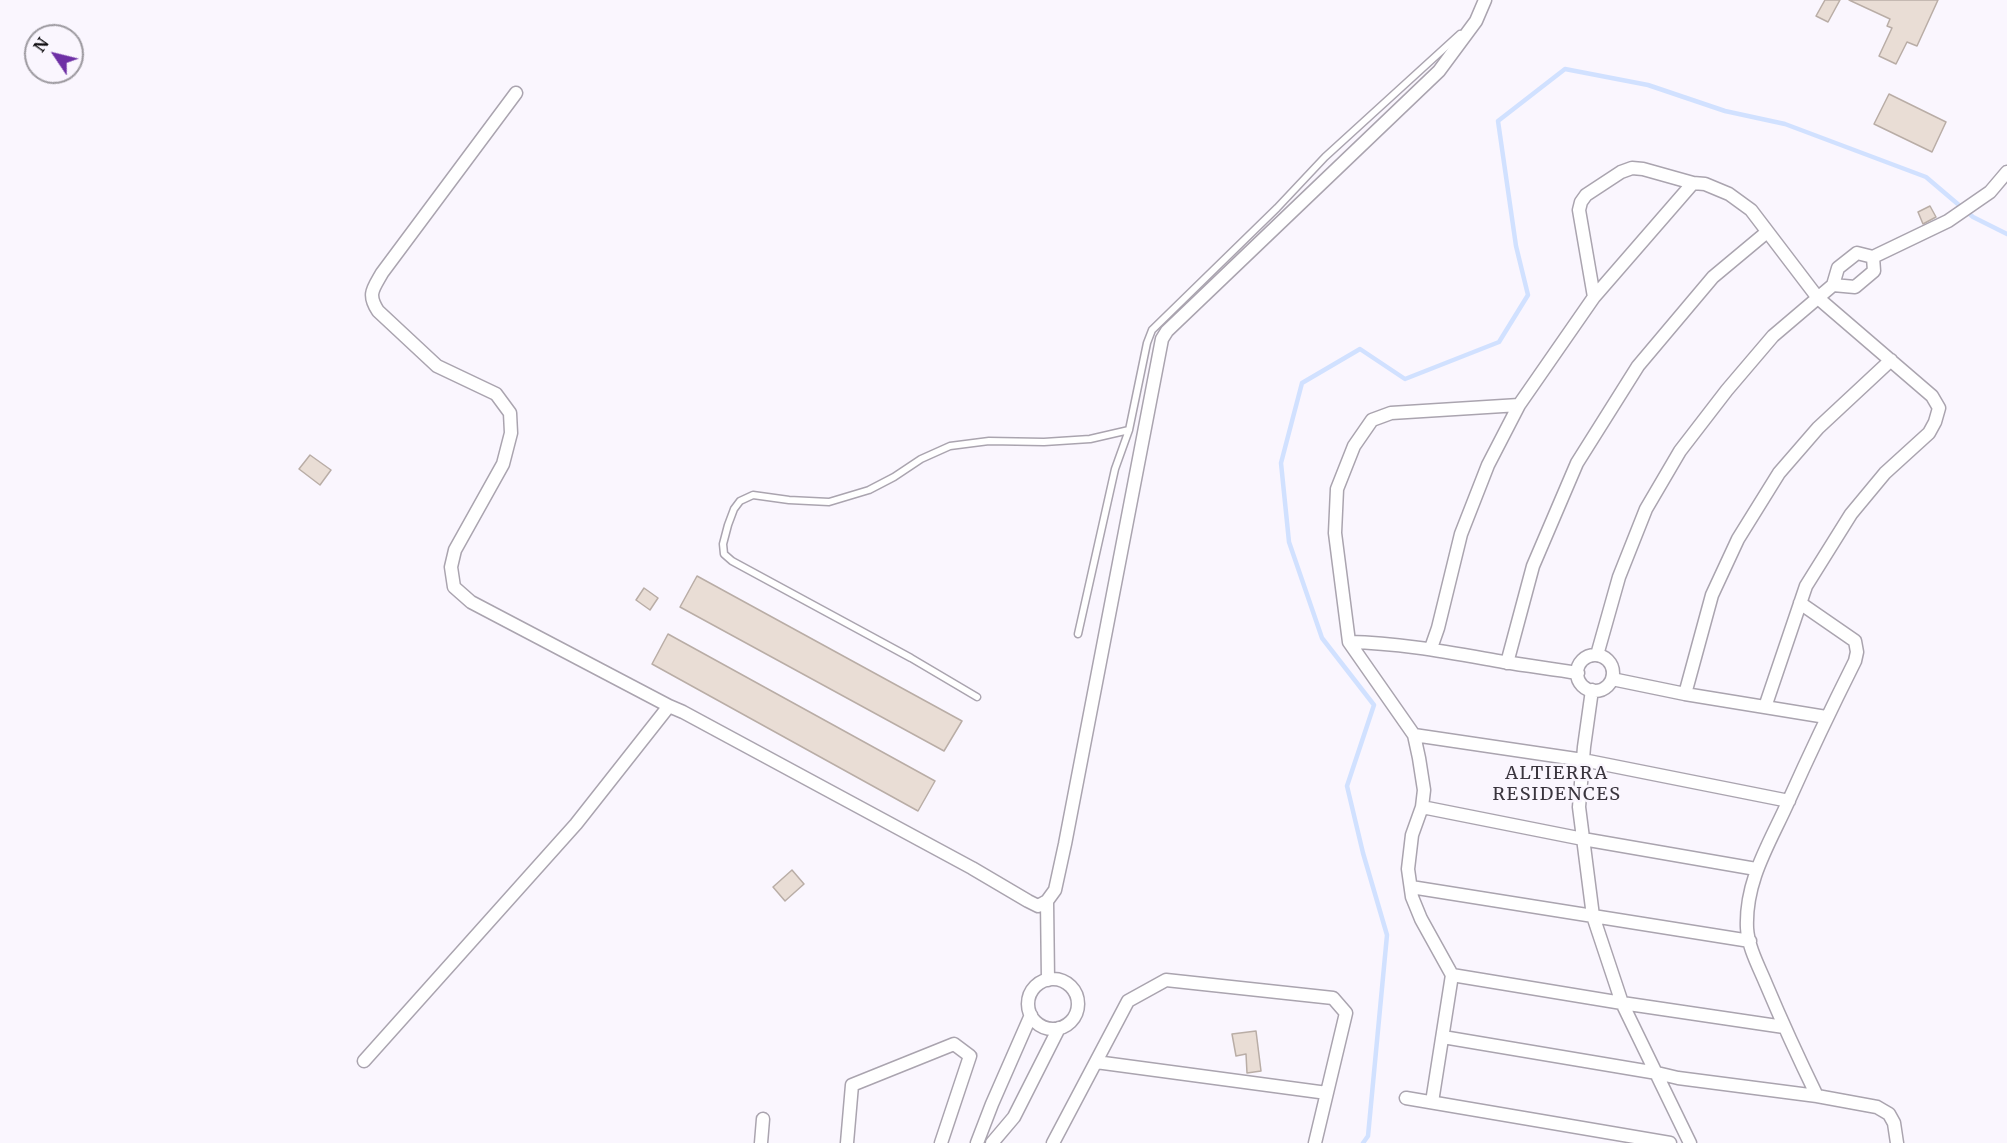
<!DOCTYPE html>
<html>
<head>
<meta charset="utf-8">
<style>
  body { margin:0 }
  #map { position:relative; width:2007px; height:1143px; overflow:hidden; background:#faf6fe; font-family:Merriweather,serif }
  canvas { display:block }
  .north { position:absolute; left:24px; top:24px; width:60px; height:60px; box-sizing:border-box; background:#faf6fe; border:2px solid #9c999f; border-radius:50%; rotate:305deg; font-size:16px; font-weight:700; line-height:24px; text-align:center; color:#100e11 }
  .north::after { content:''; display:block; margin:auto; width:21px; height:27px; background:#6e30a5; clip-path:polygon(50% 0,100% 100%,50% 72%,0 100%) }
</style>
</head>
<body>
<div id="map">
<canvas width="2007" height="1143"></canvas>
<div class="north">N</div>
</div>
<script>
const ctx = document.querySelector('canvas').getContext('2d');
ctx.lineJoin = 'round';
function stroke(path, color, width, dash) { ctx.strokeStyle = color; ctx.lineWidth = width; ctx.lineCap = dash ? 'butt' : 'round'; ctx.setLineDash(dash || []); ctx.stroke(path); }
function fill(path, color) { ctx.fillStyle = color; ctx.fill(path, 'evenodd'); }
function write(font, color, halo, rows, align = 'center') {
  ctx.font = font + ' Merriweather,serif'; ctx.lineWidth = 5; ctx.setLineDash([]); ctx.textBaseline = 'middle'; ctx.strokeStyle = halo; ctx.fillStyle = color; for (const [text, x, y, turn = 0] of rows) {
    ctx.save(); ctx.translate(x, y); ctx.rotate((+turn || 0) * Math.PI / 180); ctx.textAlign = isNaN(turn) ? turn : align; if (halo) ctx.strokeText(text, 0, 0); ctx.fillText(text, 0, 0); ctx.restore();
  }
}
stroke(new Path2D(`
  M1363,1143l5,-7 19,-201 -24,-82 -16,-67 27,-81 -52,-67 -33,-96 -8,-79 21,-80 58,-34 45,30 94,-37 29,-47 -12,-49 -18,-125 67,-52 83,16 77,26 60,13 141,53 47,40 34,17`), '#d1e1ff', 4.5);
const building = new Path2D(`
  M1825,0h15l-12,22 -12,-6z
  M1849,0h89l-21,46 -10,-4 -11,22 -17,-8 13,-28 -5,-2 3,-7z
  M1889,94l57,28 -14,30 -58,-28z
  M1930,206l6,11 -13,7 -5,-12z
  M310,455l21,15 -11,15 -21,-16z
  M697,576l265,145 -18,30 -264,-144z
  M644,588l14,10 -8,12 -14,-10z
  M668,634l267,147 -17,30 -266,-147z
  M792,870l12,14 -19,17 -12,-14z
  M1256,1031l5,40 -14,2 -1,-19 -10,2 -4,-22z`);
fill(building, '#e9ddd5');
stroke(building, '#b9ada6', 1.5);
const service = new Path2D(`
  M1078,634l37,-165 14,-39 18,-87 5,-13 125,-122 48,-51 135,-123
  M977,697l-66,-39 -179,-97 -8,-7 -1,-10 5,-19 6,-16 6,-8 13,-6 36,5 40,2 40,-12 25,-13 27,-18 29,-13 39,-5 55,1 46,-3 39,-9`);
const minor = new Path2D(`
  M516,93l-134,180c-9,16 -15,21 -4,38l59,55 59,28 14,19 1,20 -8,31 -48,86 -4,17 3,20 17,15 198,104
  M1833,285l22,2 19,-16 -1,-14
  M1594,297l-15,-87 2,-8 5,-7 35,-23 11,-4 11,1 50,14 12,1 24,10 22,16 67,88 114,98 7,12 -4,14 -6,11 -44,40 -34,41 -45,72 -41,121
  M1800,603l55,38 2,11 -2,9c-23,46 -45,92 -66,139 -19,43 -44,80 -42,128 1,19 12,39 19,56 16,38 33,75 51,112
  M1349,642c53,1 103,11 155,20 25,4 49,7 74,11
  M1431,648l7,-20 23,-94 27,-69 31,-60 75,-108 99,-114
  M1597,655l22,-78 27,-68 34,-58 47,-61 46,-54 60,-51 5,-17 19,-15 16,4 75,-36 42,-29 17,-20
  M1577 673a18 18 0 1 1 36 0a18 18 0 1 1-36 0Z
  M1507,663l26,-97 44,-103 61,-97 75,-89 54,-45
  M1612,679l73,15 141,23
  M1592,690l-8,57 -5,60 14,109 29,87 68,140
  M1685,694l27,-99 26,-56 41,-66 39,-45 73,-68
  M1414,735l169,25 206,41
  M1422,807l161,32 173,30
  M1411,887l339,54
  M1047,901l1,79
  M1452,975l170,28 162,24
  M1028 1004a25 25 0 1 1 50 0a25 25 0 1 1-50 0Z
  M1443,1037l214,36 21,5 139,18 60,11 12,7 5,9 3,20
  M364,1061l212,-237 93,-118 14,6 289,156 56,33 10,5 9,-5 8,-11 10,-46 97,-505 5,-8 272,-260 37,-50 9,-21
  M1096,1062l231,31
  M1406,1098l264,45
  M1432,1102l20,-127 -31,-56 -9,-22 -4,-28 4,-34 10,-28 2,-17 -5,-32 -5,-23 -65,-93 -14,-109 2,-44 17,-43 18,-26 19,-7 128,-8
  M761,1143l2,-24
  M847,1143l5,-58 102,-41 16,12 -29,87
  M977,1143l15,-39 39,-89
  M992,1143l22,-26 45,-89
  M1053,1143l75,-142 38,-21 167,18 13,15 -31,130`);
stroke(service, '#aaa4af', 9);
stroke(minor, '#aaa4af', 15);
stroke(service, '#fff', 6);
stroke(minor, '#fff', 12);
ctx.letterSpacing = '1.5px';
write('18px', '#3a353e', '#faf6fe', [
  ["ALTIERRA",1557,774],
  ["RESIDENCES",1557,795]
]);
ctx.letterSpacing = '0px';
</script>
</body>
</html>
